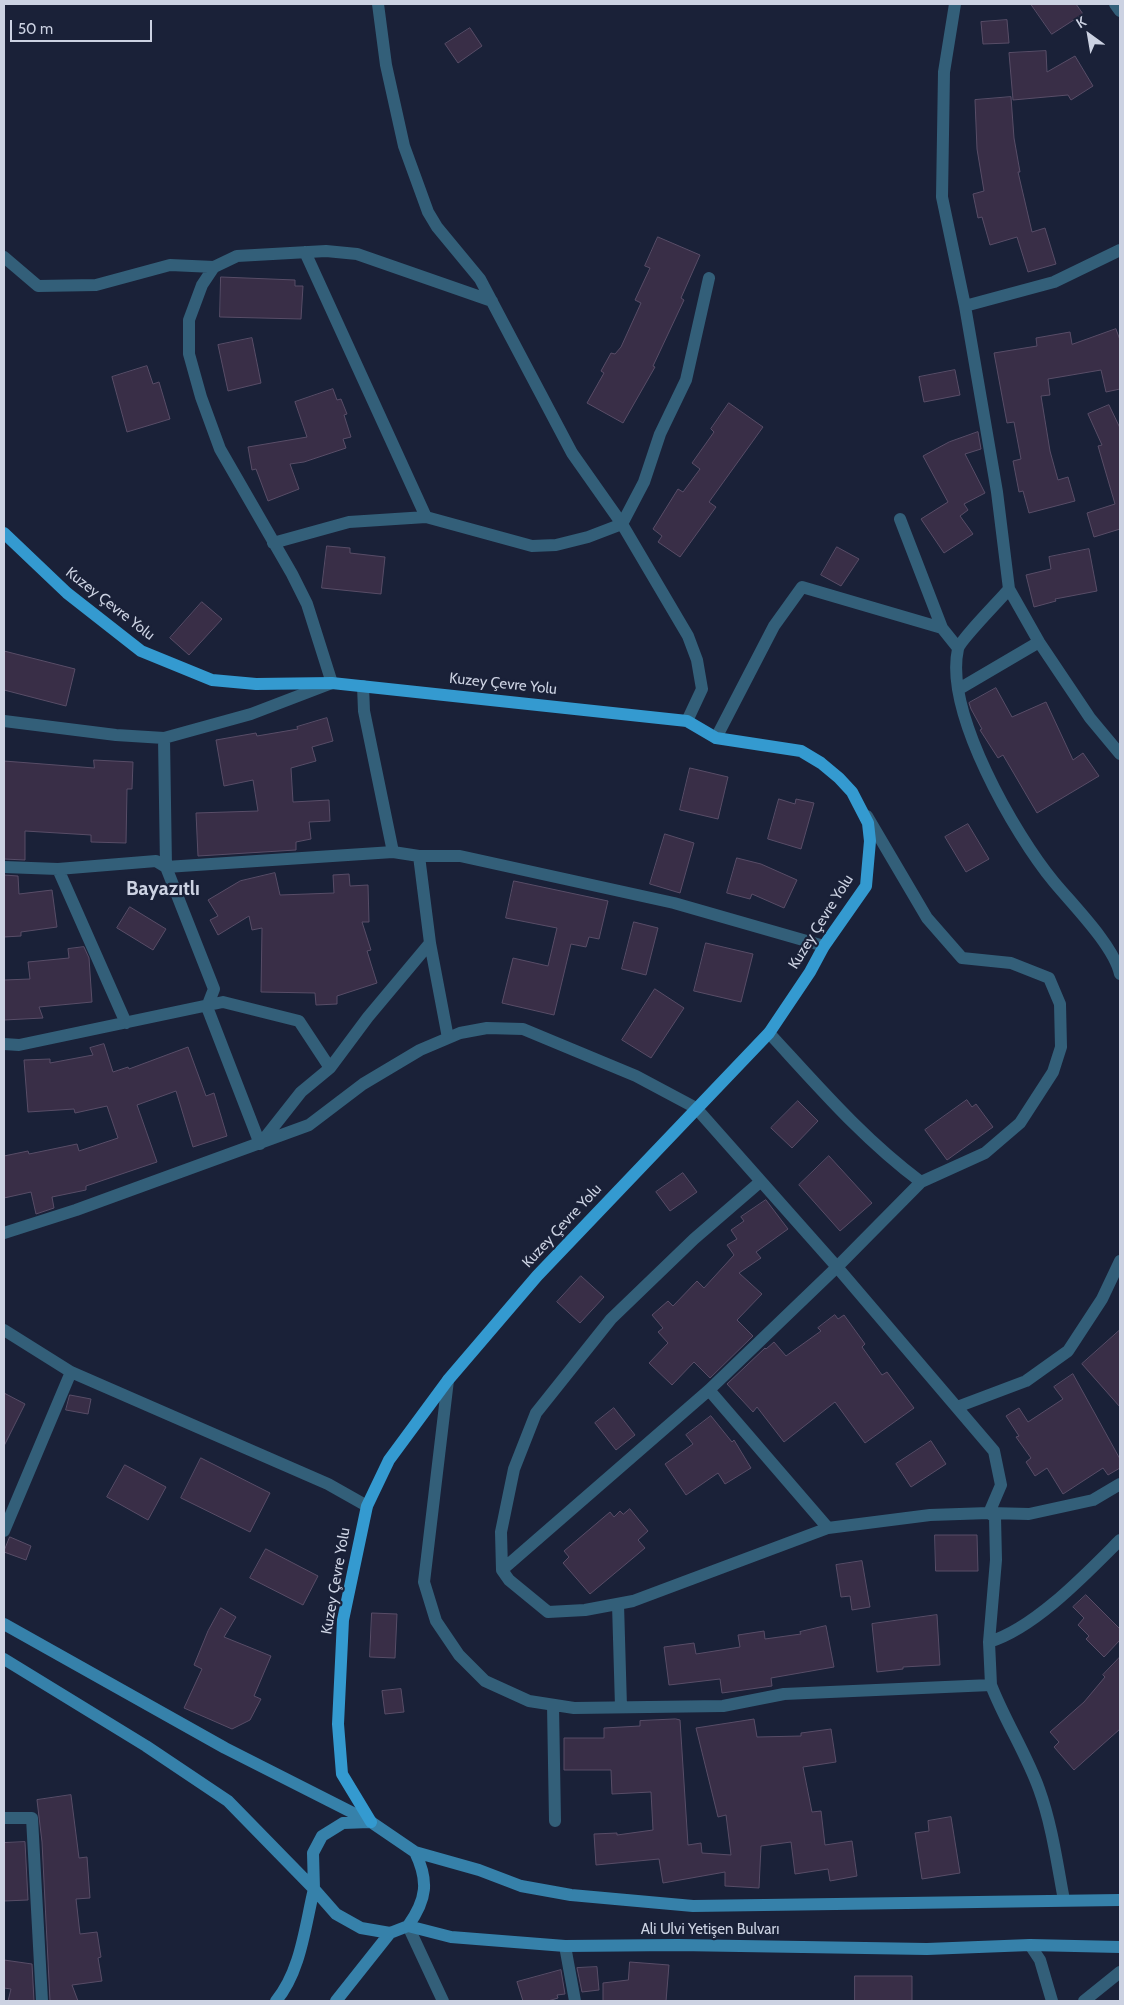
<!DOCTYPE html>
<html>
<head>
<meta charset="utf-8">
<style>
  body { margin:0 }
  #map { position:relative; width:1124px; height:2005px; overflow:hidden; background:#1a2138; font-family:Cabin,sans-serif }
  canvas { display:block }
  .frame { position:absolute; inset:0; border:5px solid #ccd2e2; pointer-events:none }
  .north { position:absolute; left:1064px; top:10px; width:50px; height:50px; -webkit-text-stroke:4px #1a2138; paint-order:stroke; rotate:328deg; font-size:14px; font-weight:700; line-height:20px; text-align:center; color:#ccd2e2 }
  .north::after { content:''; display:block; margin:auto; width:18px; height:22px; background:#ccd2e2; clip-path:polygon(50% 0,100% 100%,50% 72%,0 100%) }
  .scale { position:absolute; left:10px; top:20px; width:142px; height:22px; box-sizing:border-box; border:2px solid #ccd2e2; border-top:0; padding-left:6px; font-size:15px; line-height:18px; white-space:nowrap; color:#ccd2e2; -webkit-text-stroke:4px #1a2138; paint-order:stroke }
</style>
</head>
<body>
<div id="map">
<canvas width="1124" height="2005"></canvas>
<div class="frame"></div>
<div class="north">K</div>
<div class="scale">50 m</div>
</div>
<script>
const ctx = document.querySelector('canvas').getContext('2d');
ctx.lineJoin = 'round';
function fill(path, color) { ctx.fillStyle = color; ctx.fill(path, 'evenodd'); }
function stroke(path, color, width, dash) { ctx.strokeStyle = color; ctx.lineWidth = width; ctx.lineCap = dash ? 'butt' : 'round'; ctx.setLineDash(dash || []); ctx.stroke(path); }
function write(font, color, halo, rows, align = 'center') {
  ctx.font = font + ' Cabin,sans-serif'; ctx.lineWidth = 4.5; ctx.setLineDash([]); ctx.textBaseline = 'middle'; ctx.strokeStyle = halo; ctx.fillStyle = color; for (const [text, x, y, turn = 0] of rows) {
    ctx.save(); ctx.translate(x, y); ctx.rotate((+turn || 0) * Math.PI / 180); ctx.textAlign = isNaN(turn) ? turn : align; if (halo) ctx.strokeText(text, 0, 0); ctx.fillText(text, 0, 0); ctx.restore();
  }
}
const building = new Path2D(`
  M1031,4h45l7,10 -31,20z
  M1007,20l2,23 -26,1 -2,-22z
  M470,28l12,18 -24,17 -13,-19z
  M1046,51l1,21 28,-16 18,30 -22,14 -3,-5 -55,5 -4,-47z
  M1011,97l3,41 6,34h-2l14,60 13,-4 11,36 -28,8 -11,-35 -27,8 -8,-28 -4,1 -5,-24 11,-3 -7,-42 -2,-49z
  M658,237l42,18 -19,43 3,2 -31,66 2,1 -32,56 -36,-20 17,-30 -3,-2 10,-18 4,1 6,-7 20,-44 -6,-3 15,-32 -5,-2z
  M221,277l74,3v6h8l-2,33 -81,-2z
  M1116,329l4,11v49l-14,3 -5,-22 -53,9 2,16 -9,1 9,55 8,29 10,-3 7,24 -46,12 -6,-22 -4,1 -6,-31 8,-2 -7,-37 -7,1 -13,-70 43,-7 -1,-8 34,-6 2,12z
  M252,338l9,45 -33,8 -10,-46z
  M147,366l6,18 6,-2 11,37 -43,13 -15,-55z
  M955,370l5,25 -36,7 -5,-25z
  M333,389l4,11 4,-1 6,15 -3,1 7,22 -8,2 3,9 -42,14 -14,2 9,25 -31,12 -12,-32 -4,1 -4,-23 59,-10 -12,-35z
  M729,403l34,24 -54,75 7,5 -36,50 -22,-15 4,-6 -9,-7 25,-40 5,3 17,-23 -8,-6 22,-31 -3,-3z
  M1109,405l11,23v101l-26,8 -7,-24 28,-9 -17,-58 4,-1 -14,-31z
  M978,432l3,17 -16,5 20,39 -21,11 4,6 -8,6 13,18 -29,19 -23,-34 27,-17 -25,-46 26,-14z
  M327,546l23,2v5l35,4 -4,37 -59,-6z
  M837,547l22,12 -18,27 -20,-11z
  M1089,549l8,42 -42,8 1,2 -22,6 -8,-32 25,-6 -2,-12z
  M202,602l20,17 -33,36 -19,-17z
  M4,651l71,18 -9,37 -62,-16z
  M996,688l16,29 34,-15 27,58 10,-7 16,23 -62,37 -34,-58 -5,3 -18,-28 2,-1 -11,-20 -2,-6z
  M327,718l6,23 -21,6 4,14 -25,7 2,34 36,-2 1,21 -21,1 2,17 -15,3v8l-98,6 -2,-43 62,-2 -5,-31 -29,6 -8,-46 40,-7 1,3 41,-7 -1,-2z
  M94,760l39,2 -1,27h-5l-1,54 -35,-1v-7l-66,-4v29l-21,-1v-98l90,7z
  M690,768l38,9 -10,42 -38,-9z
  M779,799l16,5 1,-5 18,4 -13,46 -33,-10z
  M968,824l21,35 -23,13 -21,-35z
  M665,834l29,9 -14,50 -30,-9z
  M737,858l24,6 36,16 -13,28 -32,-14 -2,5 -23,-6z
  M275,873l5,22 54,-2 -1,-18 16,-1 1,12 18,-1 1,37h-7l9,28 -4,1 10,32 -40,13v8l-21,1 -1,-12 -54,-1 1,-64 -10,2 -3,-14 -31,19 -8,-15 8,-4 -10,-16 32,-19z
  M4,875l14,1 1,18 33,-4 5,37 -36,5v4l-17,1z
  M514,881l94,20 -9,38 -10,-2 -3,10 -15,-3 -17,71 -52,-12 11,-45 35,8 9,-38 -51,-10z
  M130,907l36,22 -13,21 -36,-22z
  M634,922l24,6 -12,47 -24,-6z
  M706,943l47,11 -12,48 -47,-11z
  M84,947l5,11 3,44 -53,5 4,11 -39,2v-40l26,-1 -2,-17 41,-4 -1,-9z
  M655,989l29,19 -33,50 -29,-18z
  M104,1044l9,28 15,-5 1,2 59,-22 18,49 8,-3 13,43 -34,11 -17,-56 -39,14 20,57 -71,24v4l-34,7 2,11 -18,6 -5,-22 -27,6v-42l24,-5 1,3 48,-10 2,7 39,-13 -11,-32 -32,7 -1,-4 -46,3 -4,-52 26,-1v4l43,-8 -3,-7z
  M967,1100l5,7 4,-3 17,23 -46,33 -22,-30z
  M798,1101l20,20 -26,27 -21,-20z
  M829,1156l43,47 -32,28 -41,-46z
  M683,1173l14,19 -27,19 -14,-19z
  M766,1200l22,29 -32,23 5,6 -22,15 23,21 -25,26 16,16 -43,42 -16,-16 -22,23 -23,-22 19,-20 -10,-11 5,-4 -11,-13 16,-14 5,5 24,-25 7,7 30,-33 -7,-10 10,-6 -6,-9 13,-9 -3,-4z
  M581,1276l23,21 -24,26 -23,-21z
  M835,1315l3,4 6,-4 21,29 -3,3 20,28 5,-3 27,36 -49,35 -30,-41 -51,40 -27,-35 -4,5 -26,-28 38,-36 1,1 8,-7 12,14 35,-25 -3,-3z
  M1120,1330v77l-38,-43z
  M1073,1374l47,85v9l-12,7 -5,-7 -40,26 -16,-26 -12,8 -9,-14 5,-4 -15,-21 3,-1 -13,-20 13,-8 9,14 35,-23 -9,-12z
  M4,1393l21,11 -21,42z
  M70,1395l21,4 -3,15 -22,-4z
  M614,1408l21,27 -19,15 -21,-27z
  M711,1416l21,26 2,-2 17,28 -26,16 -7,-11 -32,22 -21,-31 28,-20 -7,-9z
  M931,1441l15,23 -35,23 -15,-23z
  M201,1458l69,35 -20,39 -69,-34z
  M125,1465l41,22 -18,33 -41,-23z
  M630,1509l18,22 -10,9 7,8 -55,46 -27,-31 6,-6 -5,-6 46,-39 4,5 6,-6 3,3z
  M935,1535h42l1,36h-42z
  M10,1537l21,9 -5,14 -22,-8z
  M266,1549l52,27 -15,29 -53,-27z
  M862,1561l8,46 -18,3 -2,-14 -9,1 -5,-32z
  M1086,1595l34,34v11l-16,17 -18,-18 3,-3 -11,-11 6,-7 -11,-11z
  M221,1608l15,9 -12,20 47,19 -17,40 7,3 -11,21 -18,9 -48,-21 18,-39 -8,-4 14,-34z
  M372,1613l25,1 -2,44 -25,-1z
  M937,1615l3,50 -37,2v2l-26,3 -5,-48z
  M826,1626l8,41 -63,11 1,8 -50,7 -2,-14 -51,6 -5,-38 30,-4 2,11 44,-7 -2,-12 26,-4 1,8 36,-5 -1,-2z
  M1120,1657v72l-46,41 -20,-23 5,-5 -9,-10 34,-30 21,-25 -2,-2z
  M401,1689l3,23 -19,2 -3,-23z
  M676,1719l4,1 8,125 13,-2 1,10 29,2 -5,-40 -8,2 -22,-89 58,-9 3,18 44,-1v-3l30,-4 5,33 -33,5 9,45 9,-1 4,34 27,-4 5,35 -27,5 -2,-12 -33,5 -4,-32 -30,4 -2,42 -34,-2v-14l-62,11 -4,-24 -63,6 -2,-31 23,-1v2l36,-5 -2,-38 -39,2 -1,-24h-47v-32h40v-10l36,-2v-5z
  M71,1795l8,63 8,-1 3,41 -14,1 4,35 17,-2 4,25 -3,1 4,23 -30,4 6,16h-28l-8,-159 -5,-42z
  M951,1817l9,56 -38,6 -7,-46 14,-2 -1,-10z
  M25,1842l3,58 -24,1v-58z
  M4,1960l28,4 2,37h-26l3,-12 -7,-1z
  M630,1962l39,3 -3,36h-63v-18l25,-3z
  M597,1967l2,23 -17,2 -5,-24z
  M561,1970l4,24 -8,1 1,3 -10,3h-25l-6,-19z
  M855,1976h57v25h-57z`);
fill(building, '#392e47');
stroke(building, '#584d67', 1);
stroke(new Path2D(`
  M378,4l8,61 18,81 24,66 9,15 43,52 92,174 50,71 66,112 9,24 5,29 -15,32
  M955,4l-11,68 -2,125 23,109 32,186 12,97 30,53 51,76 30,36
  M1115,4l5,7
  M305,252l121,265
  M4,257l34,29 58,-1 74,-20 44,2
  M965,306l89,-24 66,-32
  M900,519l42,109
  M273,543l76,-21 77,-5 106,29 24,-1 32,-8 34,-13 22,-42 16,-48 26,-54 23,-102
  M1009,589c-8,10 -49,51 -51,60 -14,63 57,186 96,233 19,23 60,64 66,92
  M363,686l1,25 29,141
  M959,689l80,-47
  M4,721l112,14 48,3 87,-24 81,-31 -25,-79 -15,-30 -72,-125 -19,-52 -12,-43v-34l13,-35 12,-18 23,-11 89,-5 31,3 135,47
  M164,738l2,129 48,122 -7,18 53,137 41,-52 29,-24 38,-51 62,-74 -11,-87
  M716,738l58,-112 28,-39 140,41 16,20
  M4,867l54,2 98,-8 10,6 227,-15 26,4h41l214,47 150,43
  M58,869l68,154
  M430,943l18,95
  M769,1033c48,52 94,106 152,149
  M4,1044l15,1 204,-43 76,19 31,47
  M760,1182l-66,57 -83,80 -75,94 -22,56 -13,63 1,38 7,10 39,32 37,-2 48,-9 195,-73 102,-13 59,-2 40,1 64,-14 27,-16
  M4,1233l72,-23 233,-85 54,-41 57,-34 40,-17 27,-5 36,1 113,47 60,32 141,159 157,184 7,34 -12,28 6,4 1,43 -7,82 2,43
  M4,1330l67,42 257,112 39,22
  M448,1380l-24,202 12,39 23,34 26,26 44,20 45,7 149,-2 61,-12 207,-9c14,36 35,68 48,104 13,36 18,74 25,111
  M709,1390l119,138
  M957,1407l69,-26 42,-30 34,-52 18,-38
  M4,1531l67,-159
  M502,1570l207,-180 128,-123 84,-85 64,-29 35,-30 33,-51 8,-25 -1,-43 -11,-26 -38,-15 -49,-5 -35,-40 -60,-102
  M618,1604l3,103
  M989,1642c46,-14 97,-68 131,-102
  M553,1705l2,116
  M4,1818h28l10,183
  M408,1926l35,75
  M565,1946l10,55
  M1084,2001l36,-29`), '#335f79', 12);
stroke(new Path2D(`
  M1030,1945l10,15 12,41`), '#335f79', 12);
stroke(new Path2D(`
  M4,1624l221,124 146,74 44,30 64,18 42,16 50,9 122,11 427,-6
  M4,1659l142,87 82,55 86,88c-9,37 -13,82 -38,112
  M369,1822l-26,1 -21,13 -9,17 1,36 22,25 25,14 29,5
  M408,1926c19,-27 21,-45 7,-74
  M336,2001l54,-68 18,-7 43,11 114,9 113,-1 249,4 103,-4 90,2`), '#3681aa', 12);
stroke(new Path2D(`
  M4,533l63,60 74,58 71,29 44,4 76,-1 355,38 29,17 85,13 20,12 18,15 13,14 16,31 2,18 -4,45 -42,60 -14,26 -41,61 -232,243 -89,104 -59,80 -22,46 -24,114 -5,104 4,50 29,48`), '#349ad0', 12);
write('15px', '#ccd2e2', '#1a2138', [
  ["Kuzey Çevre Yolu",110,604,38],
  ["Kuzey Çevre Yolu",503,684,6],
  ["Kuzey Çevre Yolu",821,922,-58],
  ["Kuzey Çevre Yolu",562,1226,-47],
  ["Kuzey Çevre Yolu",336,1581,-80],
  ["Ali Ulvi Yetişen Bulvarı",710,1930]
]);
write('bold 20px', '#ccd2e2', '#1a2138', [
  ["Bayazıtlı",163,889]
]);
</script>
</body>
</html>
